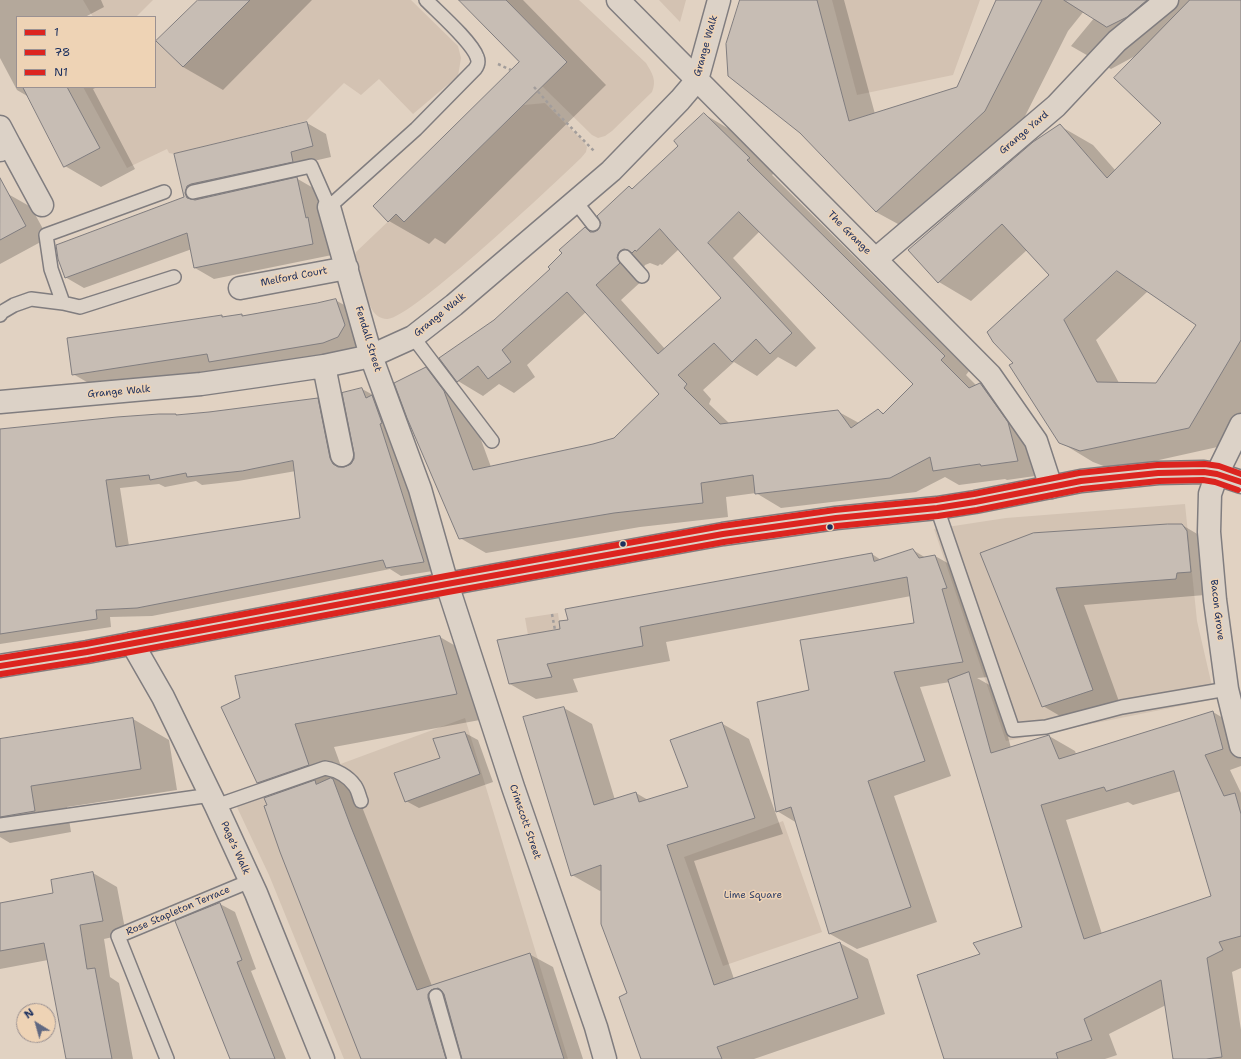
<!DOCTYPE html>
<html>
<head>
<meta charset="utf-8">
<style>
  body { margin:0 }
  #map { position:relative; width:1241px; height:1059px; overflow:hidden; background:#e1d2c2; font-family:"Shantell Sans",sans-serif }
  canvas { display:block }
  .legend { position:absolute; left:16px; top:16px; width:140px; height:72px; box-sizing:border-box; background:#eed3b5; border:1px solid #9a9192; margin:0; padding:5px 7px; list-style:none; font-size:12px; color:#1b2f5e }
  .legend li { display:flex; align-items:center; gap:8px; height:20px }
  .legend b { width:20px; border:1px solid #9a9192 }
  .north { position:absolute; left:16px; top:1003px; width:40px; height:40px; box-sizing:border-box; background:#eed3b5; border:1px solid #9a9192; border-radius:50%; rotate:323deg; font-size:11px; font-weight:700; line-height:16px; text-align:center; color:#1b2f5e }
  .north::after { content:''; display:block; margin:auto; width:14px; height:18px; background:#606881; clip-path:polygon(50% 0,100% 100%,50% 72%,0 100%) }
</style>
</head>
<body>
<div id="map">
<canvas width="1241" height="1059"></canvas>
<ul class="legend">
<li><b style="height:5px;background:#dc241f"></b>1</li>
<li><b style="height:5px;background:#dc241f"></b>78</li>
<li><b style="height:5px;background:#dc241f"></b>N1</li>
</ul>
<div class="north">N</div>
</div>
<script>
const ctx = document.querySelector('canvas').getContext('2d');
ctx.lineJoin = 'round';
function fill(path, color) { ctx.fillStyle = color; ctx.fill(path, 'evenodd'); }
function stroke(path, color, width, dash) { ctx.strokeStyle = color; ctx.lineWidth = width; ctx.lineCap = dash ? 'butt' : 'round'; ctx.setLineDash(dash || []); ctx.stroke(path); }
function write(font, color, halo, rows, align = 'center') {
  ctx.font = font + ' "Shantell Sans",sans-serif'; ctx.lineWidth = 3; ctx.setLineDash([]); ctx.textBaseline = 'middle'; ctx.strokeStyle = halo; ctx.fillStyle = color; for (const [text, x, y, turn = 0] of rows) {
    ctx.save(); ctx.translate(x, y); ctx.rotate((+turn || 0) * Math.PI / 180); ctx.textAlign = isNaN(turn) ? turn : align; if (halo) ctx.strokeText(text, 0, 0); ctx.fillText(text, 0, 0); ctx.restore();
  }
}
fill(new Path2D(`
  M1185,504l12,117 18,78 -209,42 -72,-212 72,-11z
  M465,718l103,341h-224l-75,-184 -34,-72z`), '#d3c3b3');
fill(new Path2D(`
  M83,0h70l-17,17h-43z
  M250,0h161l47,46 3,12 -3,18 -45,38 -34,-35 -18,16 -17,-12 -38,38 -132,33 -5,-1 -2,-4 -40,19 -44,-81h72v-47l28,27z
  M506,0h73l67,63c6,10 11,17 6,29l-40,39 -7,5 -7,2 -6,-3 -50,-49 25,-25z
  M659,0h27l-6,22z
  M832,0h148l-27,75 -96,20z
  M545,103l38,38 4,6 -1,5 -5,6c-25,24 -172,163 -194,161 -13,-1 -16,-11 -20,-21 -5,-13 -15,-31 -11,-46l40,-38 8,7 120,-116z
  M558,613l2,16 -32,6 -3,-17z
  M783,821l39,111 -99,34 -39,-109z`), '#d3c2b2');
fill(new Path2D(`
  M0,0h101l3,7 -19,10h-68v70h80l-4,2 42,80 -34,18 -36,-21 -36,-69 -12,-7 -17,-32z
  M199,0h113l-89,90 -40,-23z
  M460,0h63l83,85 -161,159 -10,-6 -6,6 -40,-23 -15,-15 147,-144z
  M741,0h103l31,114 83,-26 39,-88h238l6,13v401l-19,32 -108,24 -21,-8 -33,-20 -46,-79 37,-88 -24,-25 -56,51 -32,-19 121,-156 33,19 22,25 47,-47 -25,-68 -26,14 -40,-23 24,-29 -11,-6 -16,20 -50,99 -109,100 -33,-18zM1148,291l49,34 -40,59 -38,-1 -23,-43z
  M704,114l25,15 46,43 -3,3 197,196 -3,4 11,11 3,-2 26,15 36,76 -35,5 -2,-1 -46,6 -14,-8 -29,15 -135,16 -25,-15 -30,4 2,20 -88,10 -154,26 -26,-15 -34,-170 25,15 18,24 22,60 102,-22 21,-7 46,-44 -74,-82 -59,53 8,12 -21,16 -15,-9 -16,12 -25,-15 37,-61 57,-51 33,-41 9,5 5,-2 30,-44 4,2 47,-43zM760,231l155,153 -30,30 -7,-4 -19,13 -22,-12 -107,13 -21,-20 2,-5 -8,-9 31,-28 23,14 21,-19 18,10 20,-19 -83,-90zM679,249l44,49 -58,51 -44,-49 24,-22 -2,-9 2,-4 5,-2 8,3 2,-2 2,1z
  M307,123l19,11 5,23 -22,5 -98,33 -7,3 92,-20 19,11 17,66 -118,24 -19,-11 -3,-19 -108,39 -19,-11 120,-79 -10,-44z
  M8,194l23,13 17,31 -48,26v-65z
  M335,300l26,14 2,37 -128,25 -12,-7 -124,20 -26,-15 148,-58 4,2 17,-3 3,2z
  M362,389l15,8 62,173 -38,6 -11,-7 -238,47 -42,1 1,10 -111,17v-214l210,-17 108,-14 14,9 13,60 6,-3 4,-5v-7l-12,-60zM296,471l6,47 -173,28 -9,-58 39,-4 6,3 31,-6 6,4 36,-4z
  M1182,525l29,17 -6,53 -121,10 37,102 -49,16 -29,-17 -61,-153z
  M913,550l13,8 9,-2 27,15 27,106 -12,1 18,10 16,60 38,-12 26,15 1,3 137,-42 25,15 3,10v29l-11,4 11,23v175l-9,4 9,58v29h-67l-8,-54 -57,29 8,21 -12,4h-160l36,-104 42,-28 -73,-245 -30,5 31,89 -57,20 43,126 -80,27 -27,-15 -33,-111 -20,-12 33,-120 105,-68 -4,-27 -245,46 4,19 -97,18 5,13 -42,7 -26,-15 51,-54 311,-76 9,6zM1181,791l31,106 -110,37 -36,-114 62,-18 5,3z
  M440,637l40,23 16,57 -162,30 15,41h-2l10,6 75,192 97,-32 24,13 30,92h-221l-93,-254 9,-11 -20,-11 -36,-76z
  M564,708l28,16 23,76 21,-7 12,7 41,-12 32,-65 28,16 34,95 -89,27 40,118 106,-36 28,16 17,55 -131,45h-112l-13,-66 -27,-103 -2,1 -28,-16z
  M133,719l36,21 8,50 -110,17 4,25 -61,11 -10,-6v-97z
  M465,733l13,7 15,42 -74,26 -13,-7z
  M93,873l24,14 9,47 -22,5 6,38 9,6 14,76h-66l-19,-99 -48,9v-65l54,-11z
  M220,904l15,8 21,57 -5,2 35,88h-55z`), '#0003');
const building = new Path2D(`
  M198,0h52l-67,67 -27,-26z
  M459,0h47l61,62 -163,160 -8,-8 -8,8 -15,-16 146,-144z
  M740,0h77l32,121 108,-34 39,-87h46l-57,111 -109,101 -76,-79 -72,-57 -2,-32z
  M1064,0h83l-20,17 -20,10z
  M1190,0h51v340l-52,88 -109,23 -21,-8 -50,-78 4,-2 -20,-21 -6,-10 62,-57 -47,-51 -64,59 -30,-33 125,-108 27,-18 47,54 54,-55 -47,-45zM1117,271l79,54 -40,58 -59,-1 -33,-62z
  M23,87h44l33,61 -36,19z
  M704,113l46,45 -3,2 198,196 -4,4 28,28 11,-5 28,39 10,39 -37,5 -1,-2 -47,7 -3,-14 -40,21 -135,16 -2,-19 -52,8 2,20 -89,10 -155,26 -52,-121 -13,-35 32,-16 18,24 29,79 120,-26 21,-6 45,-44 -92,-102 -65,58 9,12 -23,17 -10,-13 -21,16 -18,-24 55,-38 56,-51 -2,-2 14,-14 -3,-3 26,-23 5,5h4l4,-2 3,-7 -4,-7 32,-30 3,3 46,-43 -4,-5zM739,212l174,172 -30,30 -5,-5 -27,19 -13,-18 -118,14 -36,-36 3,-4 -9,-9 36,-32 18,19 24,-23 14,15 22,-21 -84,-90zM660,229l61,69 -63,56 -62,-69 24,-22 -3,-5 1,-4 2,-3 4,-2 4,1 4,3 3,-3 1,1z
  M307,122l6,24 -22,6 2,10 -102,22 -4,2 -2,7 2,5 8,2 102,-23 9,41 2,-1 5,27 -119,24 -7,-35 -122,45 -7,-19 -2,-14 128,-48 -10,-43z
  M0,178l26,48 -26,14z
  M336,299l9,26 -7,12 -15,6 -114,19 -2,-8 -135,21 -5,-37 155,-23v2l20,-3v2l75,-13z
  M362,388l4,10 6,-3 10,28 -2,1 44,138 -38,6 -3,-8 -246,48 -41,2 1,9 -97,15v-205l117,-12 42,-3h17v1l33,-3 109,-14 12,60 3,6 5,3h6l7,-3 3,-5v-6l-12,-60zM293,461l7,57 -184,29 -10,-67 43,-5 1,5 36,-7 1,4 55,-6z
  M1168,524h14l5,7 4,41 -14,1 -1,6 -120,9 37,102 -51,17 -62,-154 53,-20z
  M913,549l6,9 16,-3 12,33 -5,1 21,73 -69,10 31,89 -57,20 43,126 -82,27 -38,-127 -15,5 -19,-110 52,-12 -9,-50 114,-17 -7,-46 -267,50 3,19 -96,18 5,13 -43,7 -12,-44 63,-11 -1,-8 9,-1 -3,-11 307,-56 2,8z
  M440,636l17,58 -162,30 14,41 -52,18 -36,-76 19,-9 -5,-22z
  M969,672l22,81 58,-18 10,24 154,-48 10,38 -18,6 19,41 11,-3 6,21v122l-22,6 4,8 -16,8 15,99 -16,2h-33l-12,-79 -77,39 8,21 -36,13 2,6h-114l-27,-84 63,-21 -7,-11 49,-16 -74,-247zM1174,771l37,125 -127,43 -43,-134 63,-18 2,4z
  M564,707l30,98 42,-13 3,10 49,-15 -18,-47 52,-18 33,96 -88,27 47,140 126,-43 18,56 -141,49 5,12h-81l-22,-62 8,-4 -26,-69v-59l-30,11 -48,-159z
  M133,718l8,51 -110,17 4,25 -35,6v-78z
  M465,732l15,42 -75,28 -11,-29 46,-15 -7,-19z
  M331,778l2,1 18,48 66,163 113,-37 34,106h-102l-18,-65 -3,-4 -3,-2 -7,2 -3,4v4l18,61h-85l-81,-207 -16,-46 3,-1 -3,-7 51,-18 1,4z
  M93,872l10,49 -23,4 7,44 8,-1 17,91h-46l-22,-116 -44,8v-48l53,-10 -2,-13z
  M220,903l22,57 -5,2 38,97h-45l-55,-138z`);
fill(building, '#c7bdb4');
stroke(building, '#807d7f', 1);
const service = new Path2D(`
  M193,192l118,-26 18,41 87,-78 59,-60c3,-4 4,-7 2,-12 -5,-15 -38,-44 -51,-57
  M575,201l18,23
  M625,257l17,19
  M63,303l-12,-34 -5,-34 118,-43
  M0,315l2,-3 12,-7 17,-6 32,4 17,4 94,-30
  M413,337l79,104
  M937,508l76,222 33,-3 76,-20 105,-18
  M216,806l109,-38c11,2 23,8 30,18 3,4 4,10 6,15
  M0,825l211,-30
  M436,996l18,63
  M167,1059l-49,-123 132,-55`);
const minor = new Path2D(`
  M618,0l372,375 46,66 15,46
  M0,127l9,17 -9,6
  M9,144l33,61
  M329,207l42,149 49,133 27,95 66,203 83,240 9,32
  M876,259l180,-153 61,-65 50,-41
  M240,288l107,-20
  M324,366l18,89
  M0,402l201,-18 56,-8 67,-10 47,-10 42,-19 41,-32 157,-134 69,-71 17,-20 22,-80
  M1241,425l-24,49 -7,20 -1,38 6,68 12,89 14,57
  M132,643l31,54 53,109 40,87 67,166`);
const primary = new Path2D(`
  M0,666l87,-14 360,-68 276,-50 113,-16 101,-10 38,-6 106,-21 77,-8 46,-1 13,2 24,8`);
stroke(service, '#807d7f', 16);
stroke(minor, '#807d7f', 25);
stroke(primary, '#807d7f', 25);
stroke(new Path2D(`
  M498,64l13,6
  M534,87l21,24 40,41
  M552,614l3,16`), '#a29d9b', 2.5, [3, 3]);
stroke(service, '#dcd2c7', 13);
stroke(minor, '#dcd2c7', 22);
stroke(primary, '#dcd2c7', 22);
stroke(new Path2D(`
  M0,666l87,-14 360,-68 276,-50 113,-16 101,-10 38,-6 106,-21 77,-8 46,-1 13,2 24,8`), '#dc241f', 6);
stroke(new Path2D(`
  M1,674l87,-14 360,-68 276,-50 113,-16 101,-10 39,-6 105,-21 77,-8 44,-1 12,2 23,8`), '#dc241f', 6);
stroke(new Path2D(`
  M0,658l86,-14 360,-68 276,-50 113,-16 101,-10 38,-6 105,-21 78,-8 48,-1 14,2 22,8`), '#dc241f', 6);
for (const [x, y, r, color] of [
  [830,527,3.5,"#1b2f5e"],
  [623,544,3.5,"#1b2f5e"]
]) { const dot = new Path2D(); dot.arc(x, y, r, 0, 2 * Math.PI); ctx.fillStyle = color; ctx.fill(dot); stroke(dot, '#eed3b5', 1.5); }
write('10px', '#1b2f5e', '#eed3b5', [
  ["Grange Walk",706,46,-74],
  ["Grange Yard",1024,133,-40],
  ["The Grange",849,233,45],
  ["Melford Court",294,277,-11],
  ["Grange Walk",440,315,-39],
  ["Fendall Street",368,339,73],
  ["Grange Walk",119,392,-5],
  ["Bacon Grove",1217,610,83],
  ["Crimscott Street",525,822,71],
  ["Page's Walk",235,848,66],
  ["Rose Stapleton Terrace",178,911,-23]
]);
write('10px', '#364469', '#eed3b5', [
  ["Lime Square",753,895]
]);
</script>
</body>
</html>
